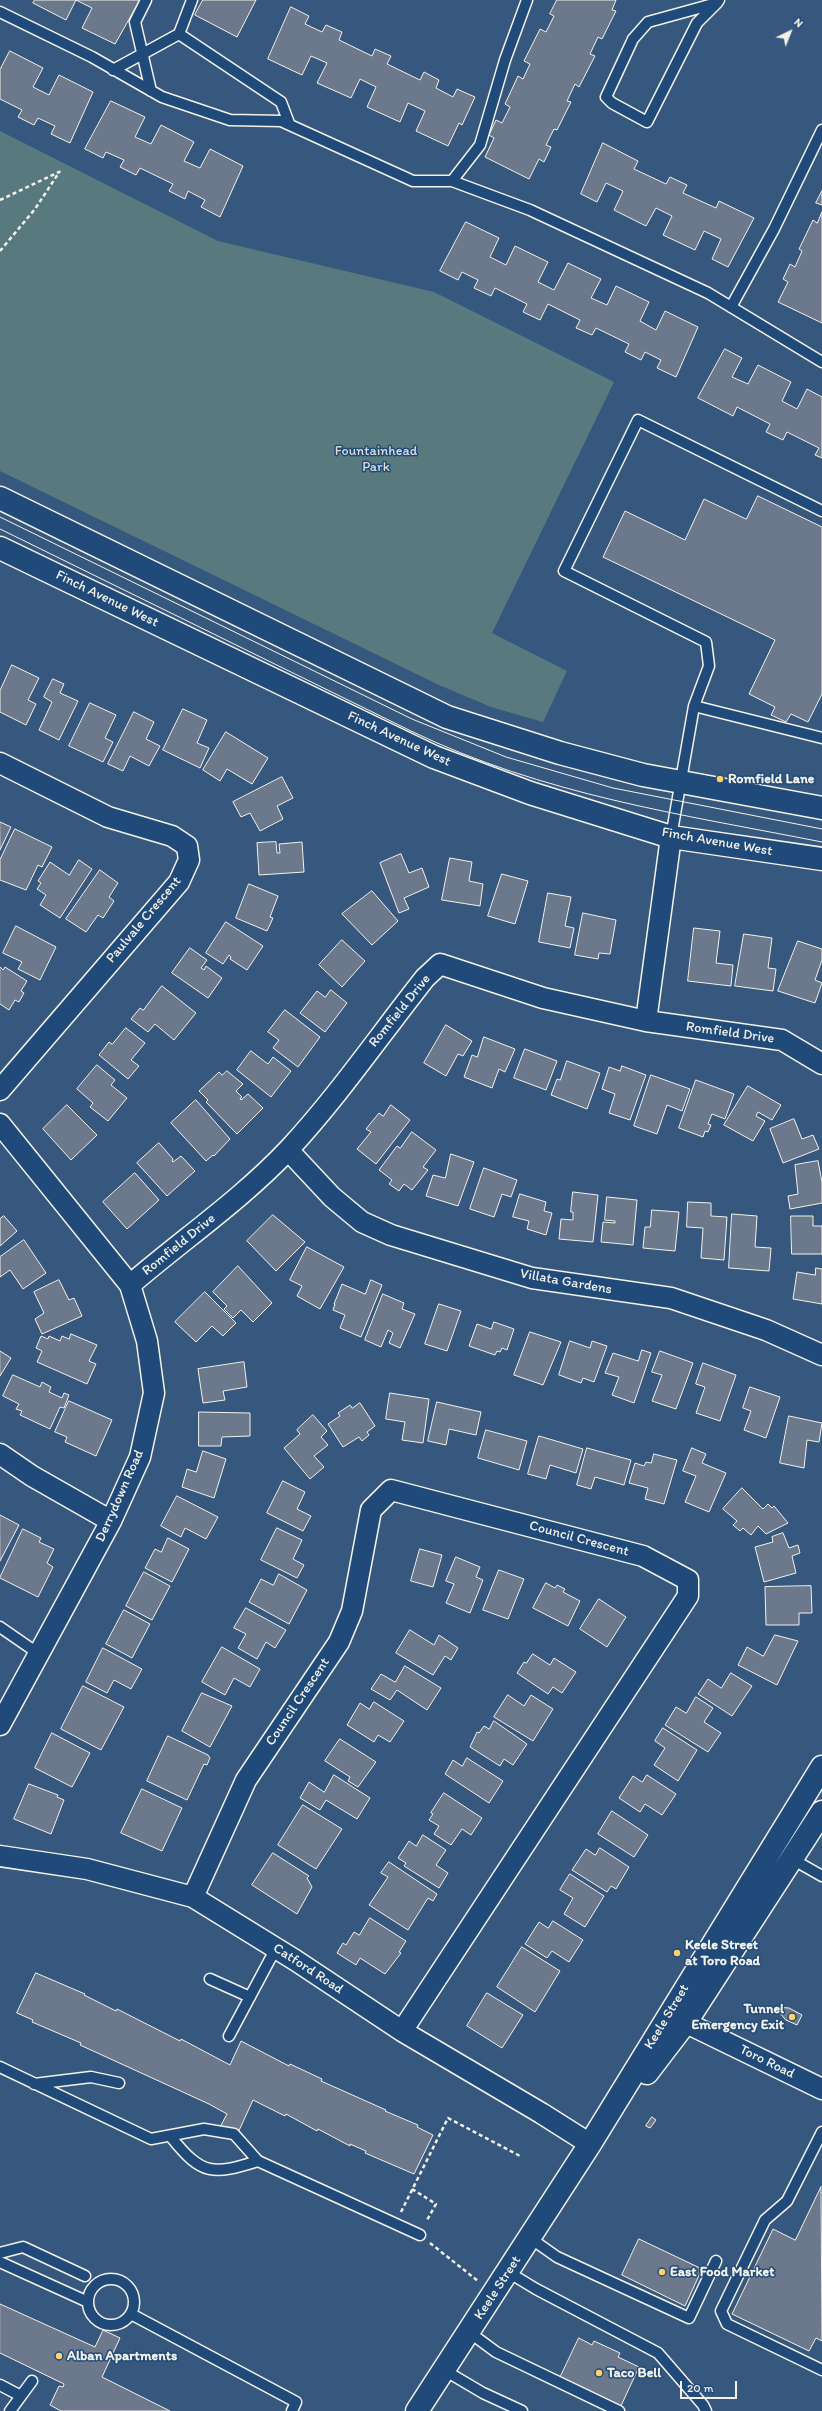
<!DOCTYPE html>
<html>
<head>
<meta charset="utf-8">
<style>
  body { margin:0 }
  #map { position:relative; width:822px; height:2411px; overflow:hidden; background:#36587f; font-family:Itim,sans-serif }
  canvas { display:block }
  .north { position:absolute; left:770px; top:12px; width:40px; height:40px; -webkit-text-stroke:3px #1f4a7a; paint-order:stroke; rotate:43deg; font-size:11px; font-weight:700; line-height:16px; text-align:center; color:#f4f1e8 }
  .north::after { content:''; display:block; margin:auto; width:14px; height:18px; background:#f4f1e8; clip-path:polygon(50% 0,100% 100%,50% 72%,0 100%) }
  .scale { position:absolute; left:680px; top:2381px; width:57px; height:18px; box-sizing:border-box; border:2px solid #f4f1e8; border-top:0; padding-left:5px; font-size:12px; line-height:14px; white-space:nowrap; color:#f4f1e8; -webkit-text-stroke:3px #1f4a7a; paint-order:stroke }
</style>
</head>
<body>
<div id="map">
<canvas width="822" height="2411"></canvas>
<div class="north">N</div>
<div class="scale">20 m</div>
</div>
<script>
const ctx = document.querySelector('canvas').getContext('2d');
ctx.lineJoin = 'round';
function fill(path, color) { ctx.fillStyle = color; ctx.fill(path, 'evenodd'); }
function stroke(path, color, width, dash) { ctx.strokeStyle = color; ctx.lineWidth = width; ctx.lineCap = dash ? 'butt' : 'round'; ctx.setLineDash(dash || []); ctx.stroke(path); }
function write(font, color, halo, rows, align = 'center') {
  ctx.font = font + ' Itim,sans-serif'; ctx.lineWidth = 3; ctx.setLineDash([]); ctx.textBaseline = 'middle'; ctx.strokeStyle = halo; ctx.fillStyle = color; for (const [text, x, y, turn = 0] of rows) {
    ctx.save(); ctx.translate(x, y); ctx.rotate((+turn || 0) * Math.PI / 180); ctx.textAlign = isNaN(turn) ? turn : align; if (halo) ctx.strokeText(text, 0, 0); ctx.fillText(text, 0, 0); ctx.restore();
  }
}
fill(new Path2D(`
  M0,131l218,110 216,51 180,90 -122,251 75,38 -24,51 -52,-15 -52,-22 -439,-214z`), '#587a7f');
const building = new Path2D(`
  M35,0h105l-25,44 -33,-16 10,-20 -16,-8 -10,20 -33,-17z
  M203,0h53l-19,37 -42,-22z
  M557,0h59l-4,10 4,1 -14,28 -4,-2 -8,17 5,2 -16,31 -4,-3 -8,17 4,1 -14,28 -3,-1 -8,16 5,2 -7,15 -5,-3 -10,20 -44,-22 9,-19 -5,-3 7,-15 6,3 8,-16 -5,-3 13,-28 5,3 7,-15 -6,-3 16,-32 6,3 8,-16 -4,-2z
  M291,7l18,9 -4,8 17,8 4,-7 16,7 -3,8 33,16 3,-7 16,7 -4,8 33,16 4,-8 15,8 -3,8 17,9 4,-8 18,8 -13,28 -3,-2 -11,23 -32,-15 9,-20 -17,-8 -8,19 -33,-15 9,-20 -16,-8 -9,19 -34,-15 10,-20 -16,-7 -9,19 -34,-16z
  M10,51l33,17 -10,19 16,8 10,-20 34,17 -23,51 -19,-9 4,-8 -17,-8 -4,7 -16,-8 4,-7 -22,-11v-29z
  M111,101l34,16 -10,20 16,7 10,-19 33,17 -10,19 16,7 10,-19 33,17 -23,51 -19,-10 4,-7 -17,-9 -3,8 -16,-8 4,-7 -33,-16 -4,7 -16,-8 4,-7 -18,-8 -3,6 -18,-9z
  M603,143l35,18 -4,8 32,15 4,-7 17,8 -4,8 33,15 3,-7 35,17 -26,49 -16,-8 9,-20 -17,-8 -9,19 -32,-15 9,-19 -16,-8 -10,18 -32,-16 9,-19 -17,-8 -9,19 -16,-8z
  M822,191v14l-6,-2z
  M822,212v111l-44,-21 10,-20 -5,-3 7,-15 5,3 7,-16 -3,-2 14,-29 4,3z
  M466,222l33,16 -9,19 16,8 9,-19 33,16 -10,20 16,8 14,-27 33,16 -10,19 16,7 9,-19 33,16 -9,19 16,9 9,-19 33,16 -22,50 -19,-9 4,-8 -16,-8 -4,8 -16,-8 4,-8 -33,-16 -4,7 -16,-7 4,-8 -32,-16 -8,16 -17,-8 4,-8 -32,-16 -4,8 -17,-8 4,-8 -16,-8 -4,8 -18,-9z
  M725,349l17,9 -10,19 16,7 10,-19 33,17 -9,19 15,8 10,-20 15,8v61l-7,-3 4,-7 -32,-16 -4,8 -17,-8 4,-8 -33,-17 -4,9 -35,-18z
  M758,496l64,31v167l-14,28 -17,-8 -5,8 -15,-7 4,-8 -26,-13 26,-54 -172,-83 22,-46 60,29 19,-41 42,20z
  M12,665l27,13 -11,22 8,4 -10,21 -26,-13v-21z
  M53,679l11,5 -4,9 18,8 -19,39 -20,-10 13,-28 -8,-5z
  M90,703l26,12 -11,23 8,4 -10,20 -34,-16z
  M183,709l24,11 -10,23 12,5 -9,20 -37,-18z
  M134,712l20,10 -8,17 14,7 -11,20 -19,-10 -7,15 -15,-7z
  M226,732l42,26 -16,26 -25,-15 -7,12 -17,-11z
  M282,777l11,21 -16,8 6,13 -23,12 -10,-18 -9,4 -8,-15z
  M0,822l11,5 -11,23z
  M15,829l37,18 -10,20 -4,-2 -12,25 -26,-10v-20z
  M276,842l1,11h3l-1,-9 23,-2 2,30 -45,3 -2,-32z
  M401,854l8,19 13,-5 7,19 -25,11 5,11 -10,4 -19,-50z
  M450,858l22,4 -3,19 14,3 -3,22 -38,-6z
  M79,860l13,9 -32,49 -20,-13 6,-10 -9,-6 4,-6 -3,-2 12,-19 19,13z
  M100,870l18,13 -9,14 5,4 -11,17 -5,-3 -12,17 -20,-13z
  M502,874l26,7 -13,43 -27,-8z
  M249,884l29,12 -8,21 3,1 -6,13 -31,-13z
  M372,891l26,30 -26,24 -30,-31z
  M548,893l23,4 -6,29 9,2 -4,20 -31,-6z
  M583,913l33,7 -6,34 -11,-1 -1,6 -23,-4z
  M226,922l37,24 -16,24 -17,-11 1,-2 -2,-2 -6,9 -17,-11z
  M16,926l40,21 -16,33 -22,-11 4,-7 -19,-9z
  M694,928l26,3 -4,32 17,2 -2,21 -43,-5z
  M744,934l28,4 -4,30 8,1 -3,22 -38,-5z
  M342,940l23,21 -23,26 -23,-22z
  M798,941l24,8v11l-7,20 7,3 -7,20 -37,-12z
  M190,948l17,12 -6,8 3,2 2,-4 16,12 -14,20 -36,-25z
  M0,967l3,3 2,-3 22,14 -6,10 3,2 -5,9 -4,-2 -6,10 -9,-6z
  M162,986l34,27 -22,27 -19,-16 -7,8 -17,-13 9,-11 3,2z
  M331,990l16,13 -22,29 -25,-19 17,-22 8,6z
  M285,1010l35,27 -22,30 -25,-19 6,-8 -11,-8z
  M446,1025l26,16 -9,15 -5,-2 -12,22 -22,-13z
  M126,1028l19,15 -14,17 8,6 -11,13 -29,-24 10,-13 3,2z
  M484,1037l31,12 -10,23 -6,-3 -7,19 -28,-11 8,-22 5,2z
  M525,1049l32,12 -11,29 -32,-12z
  M251,1051l17,13 5,-7 18,14 -20,26 -34,-27z
  M567,1061l33,12 -13,36 -36,-14 6,-16 3,1z
  M97,1065l18,15 -4,5 16,13 -19,23 -18,-14 3,-4 -16,-14z
  M622,1066l24,9 -16,45 -21,-7 6,-19 -13,-5 7,-22 11,4z
  M227,1071l16,13 -7,7 6,6 -2,1 1,2 7,-6 15,14 -26,26 -31,-32 2,-2 -9,-9 20,-19 3,3z
  M651,1075l39,14 -8,22 -15,-6 -10,29 -23,-8z
  M696,1080l38,14 -9,25 -13,-5 -4,10 3,1 -3,7 -3,-1 -2,6 -24,-9z
  M748,1086l33,19 -9,15 -14,-8 -2,4 9,5 -12,20 -29,-16z
  M196,1100l34,39 -16,17 -1,-1 -7,6 -35,-38z
  M67,1105l30,30 -26,25 -28,-31z
  M391,1105l19,15 -34,44 -19,-15 14,-17 -5,-3 13,-16 4,3z
  M794,1119l8,20 11,-4 6,14 -36,14 -13,-34z
  M412,1132l24,18 -13,17 5,3 -16,20 -8,-6 -5,7 -10,-7 3,-4 -13,-10 18,-24 3,2z
  M159,1143l14,16 -1,2 1,1 8,-6 14,15 -28,25 -30,-33z
  M451,1154l23,8 -16,44 -32,-10 7,-21 12,3z
  M818,1161l4,21v21l-32,6 -2,-13 10,-2 -3,-29z
  M484,1168l33,12 -6,17 -9,-3 -8,23 -24,-8z
  M135,1173l24,27 -32,29 -24,-27z
  M573,1192l25,3 -5,47 -34,-3 2,-20 12,1v-8h-2z
  M520,1194l26,8 -2,9 8,2 -6,22 -19,-6 2,-8 -16,-4z
  M607,1197l30,3 -4,45 -32,-3 2,-20 12,1v-2l-10,-1z
  M688,1202l23,1v13l16,1 -3,43 -23,-2 2,-30 -16,-1z
  M652,1210l27,2 -4,39 -32,-3 2,-21h5z
  M732,1214l25,2 -2,31 16,1 -2,23 -40,-3z
  M273,1215l32,27 -29,29 -29,-30z
  M4,1216l13,15 -17,15v-27z
  M791,1216h22v10h9v28h-30z
  M24,1240l22,33 -23,16 -13,-19 -10,7v-20z
  M307,1247l37,20 -24,42 -23,-13 5,-10 -12,-6z
  M238,1266l34,37 -19,19 -12,-12 -8,8 -9,-9 3,-3 -14,-14z
  M816,1268l6,1v35l-29,-5 4,-27 18,3z
  M59,1280l10,20 5,-2 8,18 -40,18 -7,-15 9,-6 -10,-21z
  M371,1280l11,5 -21,52 -21,-9 5,-13 -12,-5 2,-6h-1l8,-20 23,10z
  M205,1292l31,31 -13,13 -11,-10 -16,16 -21,-20z
  M383,1294l21,9 -2,6 13,5 -15,34 -11,-5 4,-10 -5,-3 -7,17 -16,-7z
  M439,1304l22,7 -14,40 -22,-7z
  M494,1322l20,7 -7,21 -5,-2 -2,4 -3,-1 -2,4 -26,-9 8,-22 14,5z
  M530,1332l31,10 -18,43 -29,-10z
  M71,1334l26,11 -8,16 7,3 -9,20 -50,-22 5,-11 -6,-3 5,-12 7,3 1,-3 11,5 2,-5 7,3z
  M570,1341l20,7 2,-7 15,5 -13,36 -11,-4 -2,5 -22,-8z
  M642,1350l9,3 -17,50 -22,-8 7,-18 -14,-4 8,-20 25,8z
  M0,1351l11,7 -11,18z
  M660,1351l33,12 -17,46 -24,-8 10,-26 -10,-3z
  M244,1362l3,25 -24,4 2,9 -22,3 -5,-34z
  M703,1363l33,12 -16,46 -24,-8 9,-26 -9,-3z
  M13,1375l27,12 2,-5 9,5 -2,5 13,6 2,-5 5,2 -5,13 -4,-1 -10,22 -30,-14 2,-4 -6,-2 3,-5 -16,-8z
  M750,1387l30,10 -14,41 -22,-8 7,-19 -8,-3z
  M390,1393l39,6 -6,44 -21,-3 3,-18 -19,-3z
  M69,1401l43,19 -16,36 -31,-14 2,-5 -12,-5z
  M437,1402l44,10 -5,23 -27,-6 -3,16 -18,-4z
  M360,1403l15,23 -8,6 2,3 -7,6 -3,-4 -16,10 -15,-23 12,-8 -2,-3 12,-8 2,3z
  M199,1412l51,1v23l-28,1 -1,9h-22z
  M313,1415l14,16 -6,6 7,8 -14,11 10,11 -14,12 -26,-31 16,-14 -3,-4z
  M789,1416l33,7 -3,19 -12,-2 -3,28 -24,-5z
  M486,1430l41,11 -8,29 -41,-12z
  M539,1436l44,13 -7,24 -26,-8 -4,14 -18,-5z
  M587,1448l44,12 -7,25 -29,-8 -4,12 -14,-4z
  M692,1448l14,6 -4,9 24,10 -17,39 -24,-10 11,-26 -13,-5z
  M203,1451l23,8 -12,39 -32,-11 5,-18 9,3z
  M654,1454l23,6 -13,44 -19,-5 3,-11 -19,-5 6,-20 9,3 2,-4 5,1z
  M283,1481l22,11 -8,17 14,7 -8,15 -36,-18z
  M742,1488l21,21 5,-5 4,4 2,-2 14,17 -22,11 -8,-8 -7,9 -8,-7 -3,3 -7,-6 4,-4 -14,-12z
  M177,1496l41,21 -12,22 -21,-11 -4,9 -20,-11z
  M0,1515l19,10 -19,36z
  M277,1528l25,12 -9,19 11,6 -7,13 -36,-18z
  M23,1529l18,9 -2,4 15,7 -7,14 6,4 -15,30 -38,-19z
  M783,1533l6,15 9,-3 2,8 -8,3 4,17 -32,9 -9,-35 18,-5 -1,-5z
  M168,1538l21,11 -17,33 -27,-14 10,-19 6,3z
  M420,1549l22,6 -9,32 -22,-6z
  M456,1557l24,10 -4,10 7,3 -13,33 -24,-10 8,-19 -8,-3z
  M499,1570l25,9 -16,40 -25,-9z
  M144,1572l26,14 -18,34 -26,-14z
  M279,1574l28,16 -18,34 -40,-22 12,-23 12,6z
  M546,1583l9,5 2,-3 8,4 -2,3 17,9 -12,25 -35,-18z
  M811,1586l1,27h-13v12h-33l-1,-38z
  M599,1599l27,18 -19,30 -27,-18z
  M246,1608l40,22 -11,18 -9,-6 -9,17 -19,-11 8,-14 -12,-6z
  M124,1610l26,14 -18,34 -26,-14z
  M410,1630l24,15 5,-10 19,13 -7,12 -6,-4 -12,19 -37,-22z
  M775,1635l23,6 -21,44 -39,-20 9,-18 16,9z
  M222,1647l38,22 -10,18 -16,-9 -9,17 -23,-13z
  M103,1648l39,21 -11,20 -17,-9 -7,13 -21,-11z
  M533,1654l17,11 4,-7 22,14 -14,21 -9,-6 -5,7 -31,-21 7,-11 2,1z
  M405,1666l36,22 -14,22 -30,-20 -7,10 -19,-11 10,-15 14,8z
  M731,1673l21,13 -20,30 -34,-22 10,-15 13,9z
  M83,1686l41,21 -23,43 -40,-21z
  M202,1693l30,13 -22,41 -28,-16z
  M508,1695l16,11 7,-11 22,14 -20,32 -39,-24z
  M696,1697l17,11 -9,14 17,11 -13,19 -43,-27 11,-18 10,6z
  M374,1702l30,19 -14,21 -12,-7 -4,7 -27,-17 13,-22 9,6z
  M494,1721l33,23 -14,21 -9,-6 -4,7 -30,-19 7,-15 2,1 5,-7 5,3z
  M663,1728l34,22 -19,31 -24,-16 11,-17 -10,-7z
  M52,1733l38,20 -18,34 -37,-19z
  M168,1736l40,19 2,3 -3,7 -3,-1 -17,36 -40,-19z
  M340,1739l36,23 -18,25 -10,-6 2,-4 -25,-16z
  M467,1758l36,23 -14,22 -44,-29 8,-14 9,6z
  M334,1775l36,23 -13,21 -31,-19 -6,10 -20,-12 9,-16 15,10z
  M647,1775l29,19 -14,21 -17,-11 -5,8 -21,-14 14,-22 9,6z
  M29,1784l29,11 -1,2 7,3 -13,34 -37,-15z
  M142,1789l40,19 -20,43 -41,-18z
  M444,1793l38,25 -11,17 -9,-6 -11,16 -17,-11 5,-8 -10,-6 4,-6 -2,-1z
  M303,1805l39,24 -26,40 -38,-24z
  M612,1811l36,24 -14,22 -36,-23z
  M423,1835l23,15 -10,15 12,8 -9,15 -35,-22 2,-3 -8,-5 11,-17 7,5z
  M600,1848l29,19 -13,22 -5,-3 -4,6 -35,-22 14,-21 9,6z
  M273,1853l36,23 -2,2 5,9 -15,27 -45,-29z
  M389,1862l48,32 -4,7 -5,-3 -20,32 -39,-25 19,-28 -7,-4z
  M570,1874l34,22 -19,31 -21,-13 9,-16 -13,-8z
  M370,1918l36,23 -7,11 2,1 -16,21 -25,-16 -4,7 -19,-12 6,-10 3,2 8,-13 5,3z
  M553,1921l30,19 -14,22 -17,-11 -5,7 -22,-14 14,-22 9,6z
  M522,1947l38,24 -25,41 -38,-25z
  M36,1973l49,21 -1,1 32,16 1,-2 63,32 1,-2 49,26 11,-24 48,25 1,-2 32,15 -1,2 65,29 -1,1 33,14 -1,2 16,8 -19,39 -49,-21 1,-2 -16,-7v2l-32,-17 -1,2 -31,-17 -1,2 -32,-16 -16,35 -17,-8 7,-13 -18,-10 -129,-59 1,-2 -49,-21 1,-2 -16,-7z
  M487,1993l36,22 -21,33 -35,-22z
  M775,2007l14,1 13,7 -5,10 -11,-5z
  M652,2117l4,3 -6,8 -4,-2z
  M821,2187l1,154 -6,-3 -7,13 -77,-37 41,-85 22,11z
  M639,2239l63,30 -17,37 -63,-31z
  M0,2304l95,43 8,-17 17,8 -18,39 68,34h-109l-11,-6 9,-19 4,1 1,-3 -64,-31z
  M579,2338l13,7 2,-4 26,12 -2,4 21,10 -19,41 -61,-28z`);
fill(building, '#6c788b');
stroke(building, '#f4f1e8', 1);
const service = new Path2D(`
  M146,0l-11,22 16,69
  M717,3l-69,19 -15,17 -27,58 6,6 35,19 50,-99 20,-20 2,-3
  M0,12l92,45 70,40 68,23 51,1 132,60h39l78,29 178,83 114,69
  M179,34l102,68 8,21
  M113,70l66,-36 13,-34
  M452,181l28,-36 25,-85 22,-60
  M731,307l43,-78 48,-99
  M694,706l15,-40 -3,-24 -142,-71 74,-151 184,91
  M671,837l23,-131 128,32
  M0,1627l39,27
  M792,1859l30,17
  M210,1979l40,18
  M229,2036l47,-88
  M0,2067l151,72 53,-10 30,5 24,27 162,74
  M34,2084l57,-7 28,6
  M822,2132l-35,69 -22,19 -44,91 6,13 95,46
  M171,2137c31,39 42,38 87,24
  M530,2238l27,19 132,61 27,-57
  M0,2253l23,-6 62,29
  M0,2262l88,40
  M508,2272l28,17 122,64 45,52 3,6
  M88 2302a23 23 0 1 1 46 0a23 23 0 1 1-46 0Z
  M131,2314l165,88 -4,9
  M469,2332l27,20 123,59
  M444,2370l39,23 39,18
  M0,2385l21,11
  M10,2411l22,-30`);
const minor = new Path2D(`
  M0,763l108,54 64,19 15,10 2,14 -10,22 -179,208
  M646,1021l25,-184
  M0,1124l130,161 17,56 7,52 -14,64 -29,64 -111,204
  M288,1150l44,47 30,25 29,13 141,43 139,20 95,32 56,25
  M130,1285c52,-45 111,-85 159,-136 49,-53 91,-114 136,-171l15,-14 103,34 103,23 136,19 40,24
  M0,1454l32,22 79,45
  M0,1856l87,13 106,28 102,63 107,71 139,82 49,31
  M193,1897l53,-117 93,-138 13,-31 19,-101 20,-20 252,66 45,24v16l-286,435
  M672,2016l150,73`);
const secondary = new Path2D(`
  M0,498l447,219 113,36 83,22 179,33
  M0,548l434,209 96,36 141,44 151,22
  M647,2073l39,-51 136,-210
  M417,2411l173,-267 232,-377`);
stroke(service, '#f4f1e8', 13);
stroke(minor, '#f4f1e8', 23);
stroke(secondary, '#f4f1e8', 25);
stroke(new Path2D(`
  M0,200l59,-28
  M0,251l35,-42 25,-38
  M412,2189l24,15 -10,18
  M401,2212l47,-94 72,38
  M430,2243l48,38`), '#f4f1e8', 2.5, [4, 3]);
stroke(service, '#1f4a7a', 10);
stroke(minor, '#1f4a7a', 20);
stroke(secondary, '#1f4a7a', 22);
stroke(new Path2D(`
  M0,517l412,202 94,38 107,31 209,41
  M0,529l411,202c133,64 269,83 411,111`), '#f4f1e8', 1);
for (const [x, y, r, color] of [
  [720,779,4,"#ffd166"],
  [677,1953,4,"#ffd166"],
  [792,2017,4,"#ffd166"],
  [662,2272,4,"#ffd166"],
  [59,2356,4,"#ffd166"],
  [599,2373,4,"#ffd166"]
]) { const dot = new Path2D(); dot.arc(x, y, r, 0, 2 * Math.PI); ctx.fillStyle = color; ctx.fill(dot); stroke(dot, '#1f4a7a', 1.5); }
write('14px', '#dddfd8', '#1f4a7a', [
  ["Fountainhead",376,451],
  ["Park",376,467]
]);
write('14px', '#f4f1e8', '#1f4a7a', [
  ["Finch Avenue West",107,599,26],
  ["Finch Avenue West",399,739,25],
  ["Finch Avenue West",717,842,10],
  ["Paulvale Crescent",144,920,-50],
  ["Romfield Drive",400,1011,-51],
  ["Romfield Drive",730,1033,8],
  ["Romfield Drive",179,1245,-39],
  ["Villata Gardens",566,1282,10],
  ["Derrydown Road",120,1496,-66],
  ["Council Crescent",579,1539,15],
  ["Council Crescent",298,1702,-56],
  ["Catford Road",308,1969,33],
  ["Keele Street",667,2017,-59],
  ["Toro Road",767,2062,26],
  ["Keele Street",498,2288,-57]
]);
write('bold 14px', '#f4f1e8', '#1f4a7a', [
  ["Romfield Lane",728,779],
  ["Keele Street",685,1945],
  ["at Toro Road",685,1961],
  ["Tunnel",784,2009,"right"],
  ["Emergency Exit",784,2025,"right"],
  ["East Food Market",670,2272],
  ["Alban Apartments",67,2356],
  ["Taco Bell",607,2373]
], 'left');
</script>
</body>
</html>
